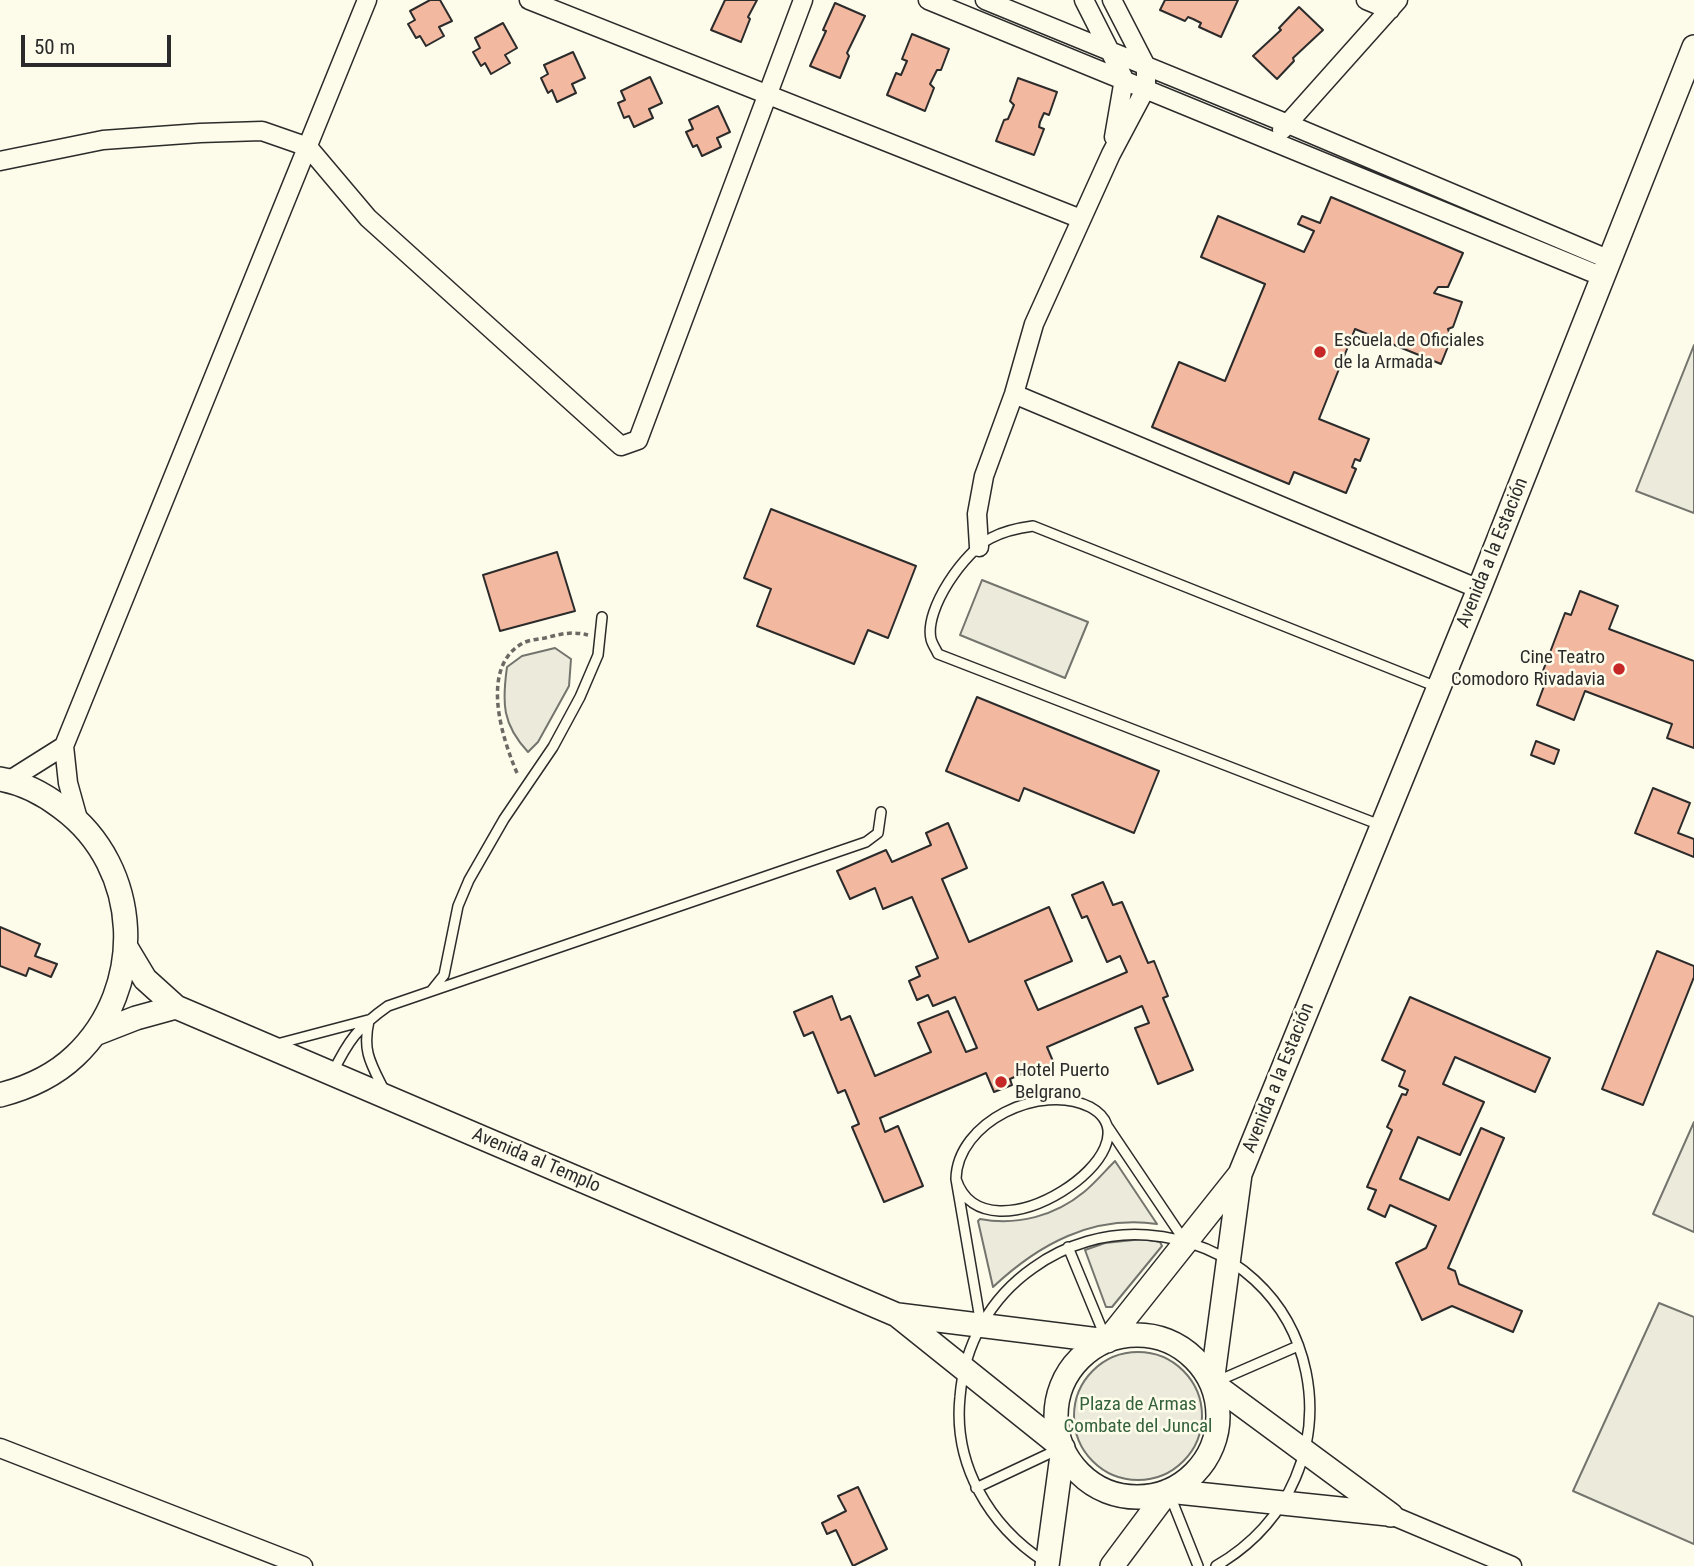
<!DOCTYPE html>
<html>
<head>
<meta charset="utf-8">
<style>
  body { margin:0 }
  #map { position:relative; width:1694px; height:1566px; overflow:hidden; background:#fdfbea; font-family:"Roboto Condensed",sans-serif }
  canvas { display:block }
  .scale { position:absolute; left:21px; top:35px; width:150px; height:32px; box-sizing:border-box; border:4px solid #2b2b2b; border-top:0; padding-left:9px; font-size:21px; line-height:24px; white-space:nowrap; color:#2b2b2b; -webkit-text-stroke:5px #fdfbea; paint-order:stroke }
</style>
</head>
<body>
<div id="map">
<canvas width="1694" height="1566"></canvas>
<div class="scale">50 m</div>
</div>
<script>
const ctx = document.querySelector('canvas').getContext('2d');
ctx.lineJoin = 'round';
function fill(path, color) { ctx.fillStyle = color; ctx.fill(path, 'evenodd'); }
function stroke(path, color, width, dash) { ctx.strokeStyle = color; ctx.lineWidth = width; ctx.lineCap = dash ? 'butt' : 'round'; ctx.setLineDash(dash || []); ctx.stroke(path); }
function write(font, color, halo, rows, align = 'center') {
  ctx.font = font + ' "Roboto Condensed",sans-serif'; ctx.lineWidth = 5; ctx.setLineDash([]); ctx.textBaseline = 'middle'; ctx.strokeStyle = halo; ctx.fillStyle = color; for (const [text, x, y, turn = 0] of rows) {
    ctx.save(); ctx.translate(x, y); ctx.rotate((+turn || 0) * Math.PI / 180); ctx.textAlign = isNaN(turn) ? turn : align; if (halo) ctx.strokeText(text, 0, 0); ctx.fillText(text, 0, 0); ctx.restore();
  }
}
const green = new Path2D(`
  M1694,345v168l-58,-22z
  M982,580l106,42 -23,56 -105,-43z
  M555,648l16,11 -2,27 -31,56 -10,10c-26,-28 -26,-49 -21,-85l15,-11z
  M1694,1122v110l-41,-18z
  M1115,1161l42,63c-65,-9 -118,20 -164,63l-15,-66 2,-2c37,7 75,-3 104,-27 11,-9 21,-21 31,-31z
  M1143,1239l17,3 2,4 -50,61h-6l-21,-57 20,-7z
  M1659,1303l35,14v227l-121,-53z
  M1074 1416a64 64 0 1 1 128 0a64 64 0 1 1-128 0Z`);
fill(green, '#ecebdb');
stroke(green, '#74746e', 2);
const building = new Path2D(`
  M430,0h10l12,21 -13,6 5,9 -18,10 -6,-10 -4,2 -8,-14 7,-4 -5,-9z
  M757,0l-9,17 2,2 -9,23 -30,-12 14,-30z
  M1165,0h73l-17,37 -22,-10 2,-4 -8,-4 -5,-2 -3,4 -25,-11z
  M835,3l30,13 -18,37 2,3 -9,22 -30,-12 16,-35 -3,-1z
  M1299,7l24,23 -30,28 1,3 -17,18 -24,-23 28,-26 -2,-2z
  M503,23l14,25 -12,7 5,8 -19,11 -6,-11 -4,3 -8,-14 7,-4 -5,-10z
  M912,34l37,15 -8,21h-4l-7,14 4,4 -9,23 -38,-16 9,-22 5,2 6,-14 -5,-2z
  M573,52l12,26 -13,6 4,9 -19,9 -5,-12 -4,3 -7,-15 7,-4 -4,-9z
  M650,77l12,26 -13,6 4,9 -19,9 -5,-11 -5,2 -6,-15 7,-3 -4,-9z
  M1018,78l39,14 -8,23 -5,-2 -4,9 -1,5 5,2 -10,26 -38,-14 8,-21 4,-1 6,-14 -4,-4z
  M718,106l12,26 -13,6 4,9 -19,9 -5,-11 -4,2 -7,-15 7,-3 -4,-9z
  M1331,197l132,56 -15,34h-10l-4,6 28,9 -9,25 -5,2 3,10 -10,25 -86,-35 -36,90 50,20 -9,22 -5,-2 -3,8 4,2 -10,24 -52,-21 -5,12 -137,-57 27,-65 46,19 40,-97 -64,-27 17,-41 86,36 10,-21 -16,-7 4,-8 18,7z
  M771,509l145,57 -28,72 -20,-8 -14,34 -97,-38 14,-37 -27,-11z
  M557,552l18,59 -75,20 -17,-56z
  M1580,591l38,15 -9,23 85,32v87l-27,-10 5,-14 -87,-33 -11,29 -37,-15 10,-27 -6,-2 24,-63 6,2z
  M977,697l182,74 -25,62 -110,-45 -5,13 -73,-30z
  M1536,741l23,9 -5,14 -23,-9z
  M1653,788l37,15 -12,30 16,6v18l-59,-24z
  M948,823l19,45 -25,11 27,63 80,-35 23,54 -47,20 13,29 89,-38 -7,-16 -13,6 -20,-46 -5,2 -10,-23 31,-13 10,23 9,-3 26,61 6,-2 14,35 -5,2 30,72 -35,14 -23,-56 14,-5 -7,-17 -95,41 8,19 -16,7 -2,-6 -27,12 2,6 -18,7 -8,-19 -106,45 5,14 13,-6 25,60 -39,16 -32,-75 7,-3 -14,-34 -7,3 -25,-61 -9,4 -10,-24 38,-16 9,24 9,-4 25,60 56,-24 -13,-29 30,-12 18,41 11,-4 -22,-51 -22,9 -5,-11 -11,5 -8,-19 11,-5 -4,-9 22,-9 -26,-61 -29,12 -8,-21 -25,11 -13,-28 49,-21 6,12 39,-17 -5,-12z
  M0,927l40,17 -5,12 22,8 -6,13 -22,-9 -3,8 -26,-10z
  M1657,951l37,15v11l-51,128 -41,-16z
  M1410,997l140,61 -15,34 -80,-35 -12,27 41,18 -24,53 -42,-18 -18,42 49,21 32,-72 23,10 -56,130 7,3 4,13 63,27 -9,21 -61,-26 -30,14 -26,-57 30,-15 10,-22 -46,-21 -5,12 -17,-8 8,-19 -9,-3 25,-57 -5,-3 15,-33 4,1 2,-5 -9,-4 6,-15 -23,-11z
  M858,1487l29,62 -34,17 -17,-36 -9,4 -5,-11 24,-12 -8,-15z`);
fill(building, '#f2b8a0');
stroke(building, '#2b2b2b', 2);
const service = new Path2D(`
  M1380,825l-442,-171c-2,-5 -6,-10 -7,-15 -7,-30 34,-88 60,-101 13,-7 27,-10 42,-12l404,161
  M432,990l12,-15 14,-69 11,-26 35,-61 49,-72 27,-50 18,-42 4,-38
  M369,1021c-7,30 2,43 15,69
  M277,1044l91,-24
  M332,1074c16,-33 26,-47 56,-68l478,-164 12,-9 3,-21
  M1108,1127l76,113
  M956,1179c29,89 209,-32 134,-72 -49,-25 -133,15 -134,72l25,146
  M1068,1247l38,92
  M1213,1383l85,-37
  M976,1488l85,-40
  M1169,1493l29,73
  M1045,1562c-56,-36 -92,-98 -85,-165 4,-52 30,-99 73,-129 33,-24 74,-36 114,-33 178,14 223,241 69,331`);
const minor = new Path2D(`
  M529,0l552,219
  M928,0l675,277
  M985,0l303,124 322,136
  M1084,0l40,79 -10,58
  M1366,0l24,10
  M1282,130l116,-130
  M0,161l103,-21 97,-7 62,-2 46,16 60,71 253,228 17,-6 165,-440
  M1014,394l465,195
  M979,547l-2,-33 7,-38 30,-82 20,-70 77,-170 35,-66v-22l-34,-66
  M10,780l54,-34
  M78,819l-10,-36 -4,-37 303,-746
  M0,1448l303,118
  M1391,1515l121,51`);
const tertiary = new Path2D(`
  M0,779c23,4 44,15 62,29 80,59 85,180 13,248 -21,20 -48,32 -75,39
  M127,949l18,30 31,28 721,308 166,133 -16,118
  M95,1034l41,-16 40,-11
  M898,1315l209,26 133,-167
  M1056 1416a81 81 0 1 1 162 0a81 81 0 1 1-162 0Z
  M1391,1515l-179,-132 28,-209 239,-585 215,-542
  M1112,1566l56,-75 220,23`);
stroke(service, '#2b2b2b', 12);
stroke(minor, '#2b2b2b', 21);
stroke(tertiary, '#2b2b2b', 26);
stroke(new Path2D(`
  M517,773c-15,-35 -38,-106 6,-130 6,-3 15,-4 22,-5 15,-4 27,-7 43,-3`), '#6a6964', 3.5, [5, 3.5]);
stroke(service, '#fdfbea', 9);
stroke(minor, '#fdfbea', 18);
stroke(tertiary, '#fdfbea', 23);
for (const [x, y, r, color] of [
  [1320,352,7,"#c62828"],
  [1619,669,7,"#c62828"],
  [1001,1082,7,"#c62828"]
]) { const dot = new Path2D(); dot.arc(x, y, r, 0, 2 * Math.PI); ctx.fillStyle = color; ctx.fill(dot); stroke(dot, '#fdfbea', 2.5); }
write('19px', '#2b2b2b', '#fdfbea', [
  ["Escuela de Oficiales",1334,341],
  ["de la Armada",1334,363],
  ["Cine Teatro",1605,658,"right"],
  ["Comodoro Rivadavia",1605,680,"right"],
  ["Hotel Puerto",1015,1071],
  ["Belgrano",1015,1093]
], 'left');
write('19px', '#2b2b2b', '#fdfbea', [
  ["Avenida a la Estación",1493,553,-68],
  ["Avenida a la Estación",1279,1078,-68],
  ["Avenida al Templo",536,1161,23]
]);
write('19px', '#34623c', '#fdfbea', [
  ["Plaza de Armas",1138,1405],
  ["Combate del Juncal",1138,1427]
]);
</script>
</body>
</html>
